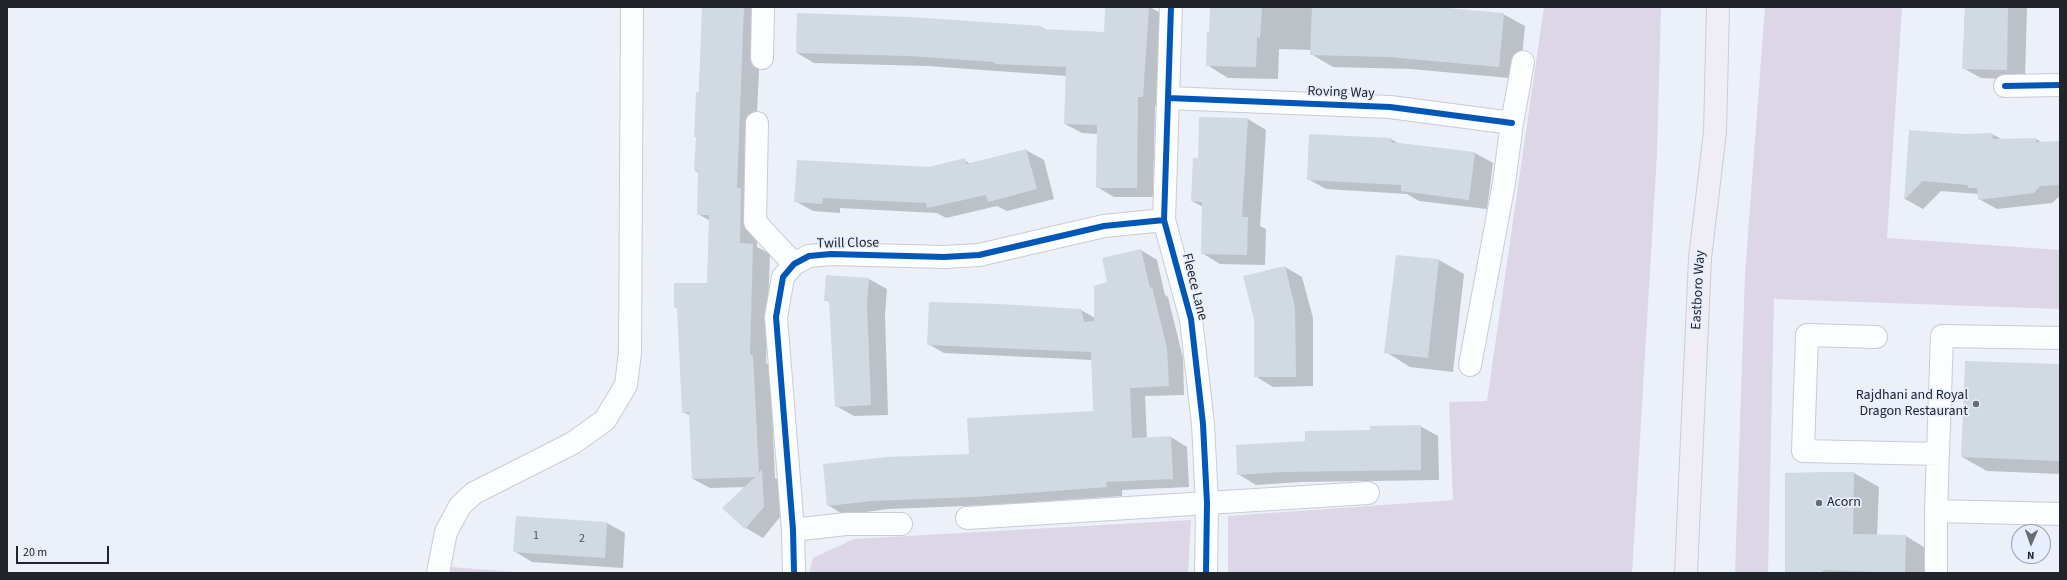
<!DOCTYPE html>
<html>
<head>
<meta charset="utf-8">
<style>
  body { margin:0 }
  #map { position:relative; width:2067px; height:580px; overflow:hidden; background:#ecf0f9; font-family:"Source Sans 3",sans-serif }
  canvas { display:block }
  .frame { position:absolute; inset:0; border:8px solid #21242a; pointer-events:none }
  .north { position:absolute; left:2011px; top:524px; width:40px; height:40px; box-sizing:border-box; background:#e7effe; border:1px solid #989ea9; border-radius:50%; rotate:182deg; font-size:11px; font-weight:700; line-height:16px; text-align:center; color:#21242a }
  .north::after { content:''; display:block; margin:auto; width:14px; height:18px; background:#686b72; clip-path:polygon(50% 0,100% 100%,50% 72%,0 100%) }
  .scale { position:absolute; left:16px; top:546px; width:93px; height:18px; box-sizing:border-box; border:2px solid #21242a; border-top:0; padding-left:5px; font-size:12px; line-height:14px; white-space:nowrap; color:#21242a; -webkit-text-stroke:3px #e7effe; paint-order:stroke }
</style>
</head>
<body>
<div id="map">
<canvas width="2067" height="580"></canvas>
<div class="frame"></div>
<div class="north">N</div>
<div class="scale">20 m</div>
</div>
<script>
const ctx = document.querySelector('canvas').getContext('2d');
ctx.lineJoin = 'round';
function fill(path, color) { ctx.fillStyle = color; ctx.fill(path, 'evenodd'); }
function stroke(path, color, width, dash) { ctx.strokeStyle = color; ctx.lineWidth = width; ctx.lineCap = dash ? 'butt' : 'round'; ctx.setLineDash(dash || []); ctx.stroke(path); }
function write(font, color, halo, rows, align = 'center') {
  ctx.font = font + ' "Source Sans 3",sans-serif'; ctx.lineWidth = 3.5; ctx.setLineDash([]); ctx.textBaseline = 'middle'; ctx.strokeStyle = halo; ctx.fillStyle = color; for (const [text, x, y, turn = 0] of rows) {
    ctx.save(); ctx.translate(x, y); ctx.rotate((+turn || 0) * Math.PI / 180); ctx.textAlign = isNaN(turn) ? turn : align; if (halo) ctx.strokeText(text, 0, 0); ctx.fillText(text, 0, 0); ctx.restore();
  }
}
fill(new Path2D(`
  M1544,7h117l-4,146 -25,420h-404v-57l225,-16 -4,-98 38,-1z
  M1765,7h137l-15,231 173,12v59l-286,-10 -6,274h-33l10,-299z
  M1191,520l-3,53h-379l4,-15 41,-19z
  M451,567l76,6h-76z`), '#ddd6e7');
fill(new Path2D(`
  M703,7h59l-9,189 5,3 -1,48 13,7 -4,109 4,2 5,113 4,2 1,37 -17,21 -17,-10 -22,-20 22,-21 -36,1 -17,-9 -2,-63 -8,-4 -5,-103 -3,-2 33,-23 2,-63 -12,-7 1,-41 -4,-2z
  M1106,7h44l15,9 -6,91 -4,-1 -2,91h-39l-17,-10 1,-53 -16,-1 -17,-9 2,-48 -140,-10 -113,-3 -17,-10 244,-26 6,3 58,3z
  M1211,7h212l80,7 22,12 -5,53 -109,-10 -78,-2 -22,-13 1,-4 -33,-1 -1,30 -50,-1 -21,-13z
  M1965,7h62l-2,73 -44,-2 -18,-10z
  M1200,118l48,1 18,11 -6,96 6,3 -1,36 -45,-1 -18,-11 1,-46 -11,-6 7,-42z
  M1910,132l53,3 29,-1 11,6 33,-1 7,4 17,-1v54l-8,7 -55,6 -18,-10v-5l-38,-3 -18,18 -18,-10z
  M1391,139l9,5 75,9 18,10 -6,46 -68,-8 -12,-7 -81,-5 -18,-10z
  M1026,150l18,10 10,39 -47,12 -10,-5 -51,12 -9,-5 -97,-5v5l-27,-2 -18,-10 169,-41 7,4z
  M1141,250l16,10 8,35 3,2 15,61 1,37 -39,1 2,43 24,-2 16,10 2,40 -67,3v6l-132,9 -102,4 -44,6 -16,-10 266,-93 -2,-52 -148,-7 -16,-9 153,-34 14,8 13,-35z
  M1439,260l25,14 -11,98 -43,-5 -24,-15z
  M1285,267l17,10 11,41v68l-40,1 -18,-11z
  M827,276l42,3 18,10 -2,26 3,100 -34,1 -18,-10 -5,-103 -6,-3z
  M2060,365v109l-73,-3 -25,-14z
  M1420,426l18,10 1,44 -139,2 -44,3 -18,-11 68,-32 65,-11z
  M1854,473l25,14 -2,48 29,1 24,15v22h-144v-99z
  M517,517l90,6 18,10 -2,35 -91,-6 -18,-11z`), '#0003');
fill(new Path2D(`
  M702,7h42l-7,181h4l-1,55 13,1 -3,111h3l6,118 3,-4 2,38 -19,22 -23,-21 33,-31 -63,2 -3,-67 -7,1 -5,-105 -3,-1v-24h33l2,-68h-12l1,-44h-4l2,-34h-2l2,-45h3z
  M1105,7h44l-6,90h-5l-1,91h-41l1,-63 -33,-1 2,-57 -71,-3v-2l-86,-6 -113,-3 1,-40 114,4 131,9v3l62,3z
  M1210,7h52l-2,31 -3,-1 -1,30 -50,-1 1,-34h2z
  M1312,7h123l69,6 -5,54 -110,-10 -79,-2z
  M1965,7h43l-1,63 -45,-1z
  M1199,117l49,1 -6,99h6l-1,38 -46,-1 1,-52 -11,-1 2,-43h5z
  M1909,130l54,4 29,-1 1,6 43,-1v4l24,-1v44l-20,1 -6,7 -56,7 -1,-12h-9v-3l-45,-4 -19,19z
  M1309,134l83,4 -1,4 84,10 -6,48 -68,-9v-6l-94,-5z
  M1026,149l11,40 -49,13 -2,-7 -59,13 -1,-5 -103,-5 -1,6 -28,-2 3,-42 132,7 36,-9 1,6z
  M1141,249l9,39 2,-1 15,61 2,38 -39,2 2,50 39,-2 2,43 -67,3 1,5 -133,10 -102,4 -45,5 -4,-42 63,-7 83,-3 -2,-36 126,-7 -2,-59 -164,-7 2,-43 71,2 81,5 3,13 10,-1v-35l13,-4 -5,-24z
  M1396,255l43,4 -11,99 -44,-5z
  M1285,266l10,41 1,70h-42v-58l-11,-43z
  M826,275l43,3 -2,26 4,101 -36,2 -6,-106h-5z
  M1965,361l95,3v97l-99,-4z
  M1421,425v45l-140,2 -44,3 -1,-30 69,-4v-10l65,-1v-4z
  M1823,472h31l-1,62 53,1 -1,38 -82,-3v3h-38v-100z
  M516,516l91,6 -2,36 -92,-6z`), '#d1dae3');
const minor = new Path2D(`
  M1171,7l-7,213 27,99 12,105 4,79 -1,70
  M762,58l1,-51
  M2005,86l55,-1
  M1168,98l222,9 122,16
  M757,123l-2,99 39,42
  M1876,337l-69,-2 -4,116 135,3
  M1470,365l34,-182 8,-60 11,-61
  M1936,511l124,3
  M967,518l401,-25
  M793,530l53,-6h55
  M794,571l-1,-41 -17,-213 7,-40 11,-13 15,-8 22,-2 113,3 35,-2 125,-29 60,-6
  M438,573l8,-41 14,-26 14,-13 99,-50 32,-23 21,-35 4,-32 2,-346
  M1936,573v-62l6,-175 118,2`);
const major = new Path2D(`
  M1686,573l14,-315 15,-126 3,-125`);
stroke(minor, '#c8ccd3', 24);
stroke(major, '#cbced2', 24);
stroke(minor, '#fcfdfe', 22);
stroke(major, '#efeef6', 22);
stroke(new Path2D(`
  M1171,7l-7,213 27,99 12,105 4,79 -1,70
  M2005,86l55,-1
  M1168,98l222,9 122,16
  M794,571l-1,-41 -17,-213 7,-40 11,-13 15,-8 22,-2 113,3 35,-2 125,-29 60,-6`), '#0057b8', 6);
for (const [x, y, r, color] of [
  [1976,404,4,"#686b72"],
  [1819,503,4,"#686b72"]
]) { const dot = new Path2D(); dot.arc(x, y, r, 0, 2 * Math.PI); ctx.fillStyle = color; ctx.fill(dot); stroke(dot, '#e7effe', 1.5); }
write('12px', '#4e5259', null, [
  ["1",536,536],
  ["2",582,539]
]);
write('14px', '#21242a', '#e7effe', [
  ["Roving Way",1341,93,2],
  ["Twill Close",848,244,-1],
  ["Fleece Lane",1194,287,76],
  ["Eastboro Way",1699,290,-87]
]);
write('14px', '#21242a', '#e7effe', [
  ["Rajdhani and Royal",1968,396],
  ["Dragon Restaurant",1968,412],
  ["Acorn",1827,503,"left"]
], 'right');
</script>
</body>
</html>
